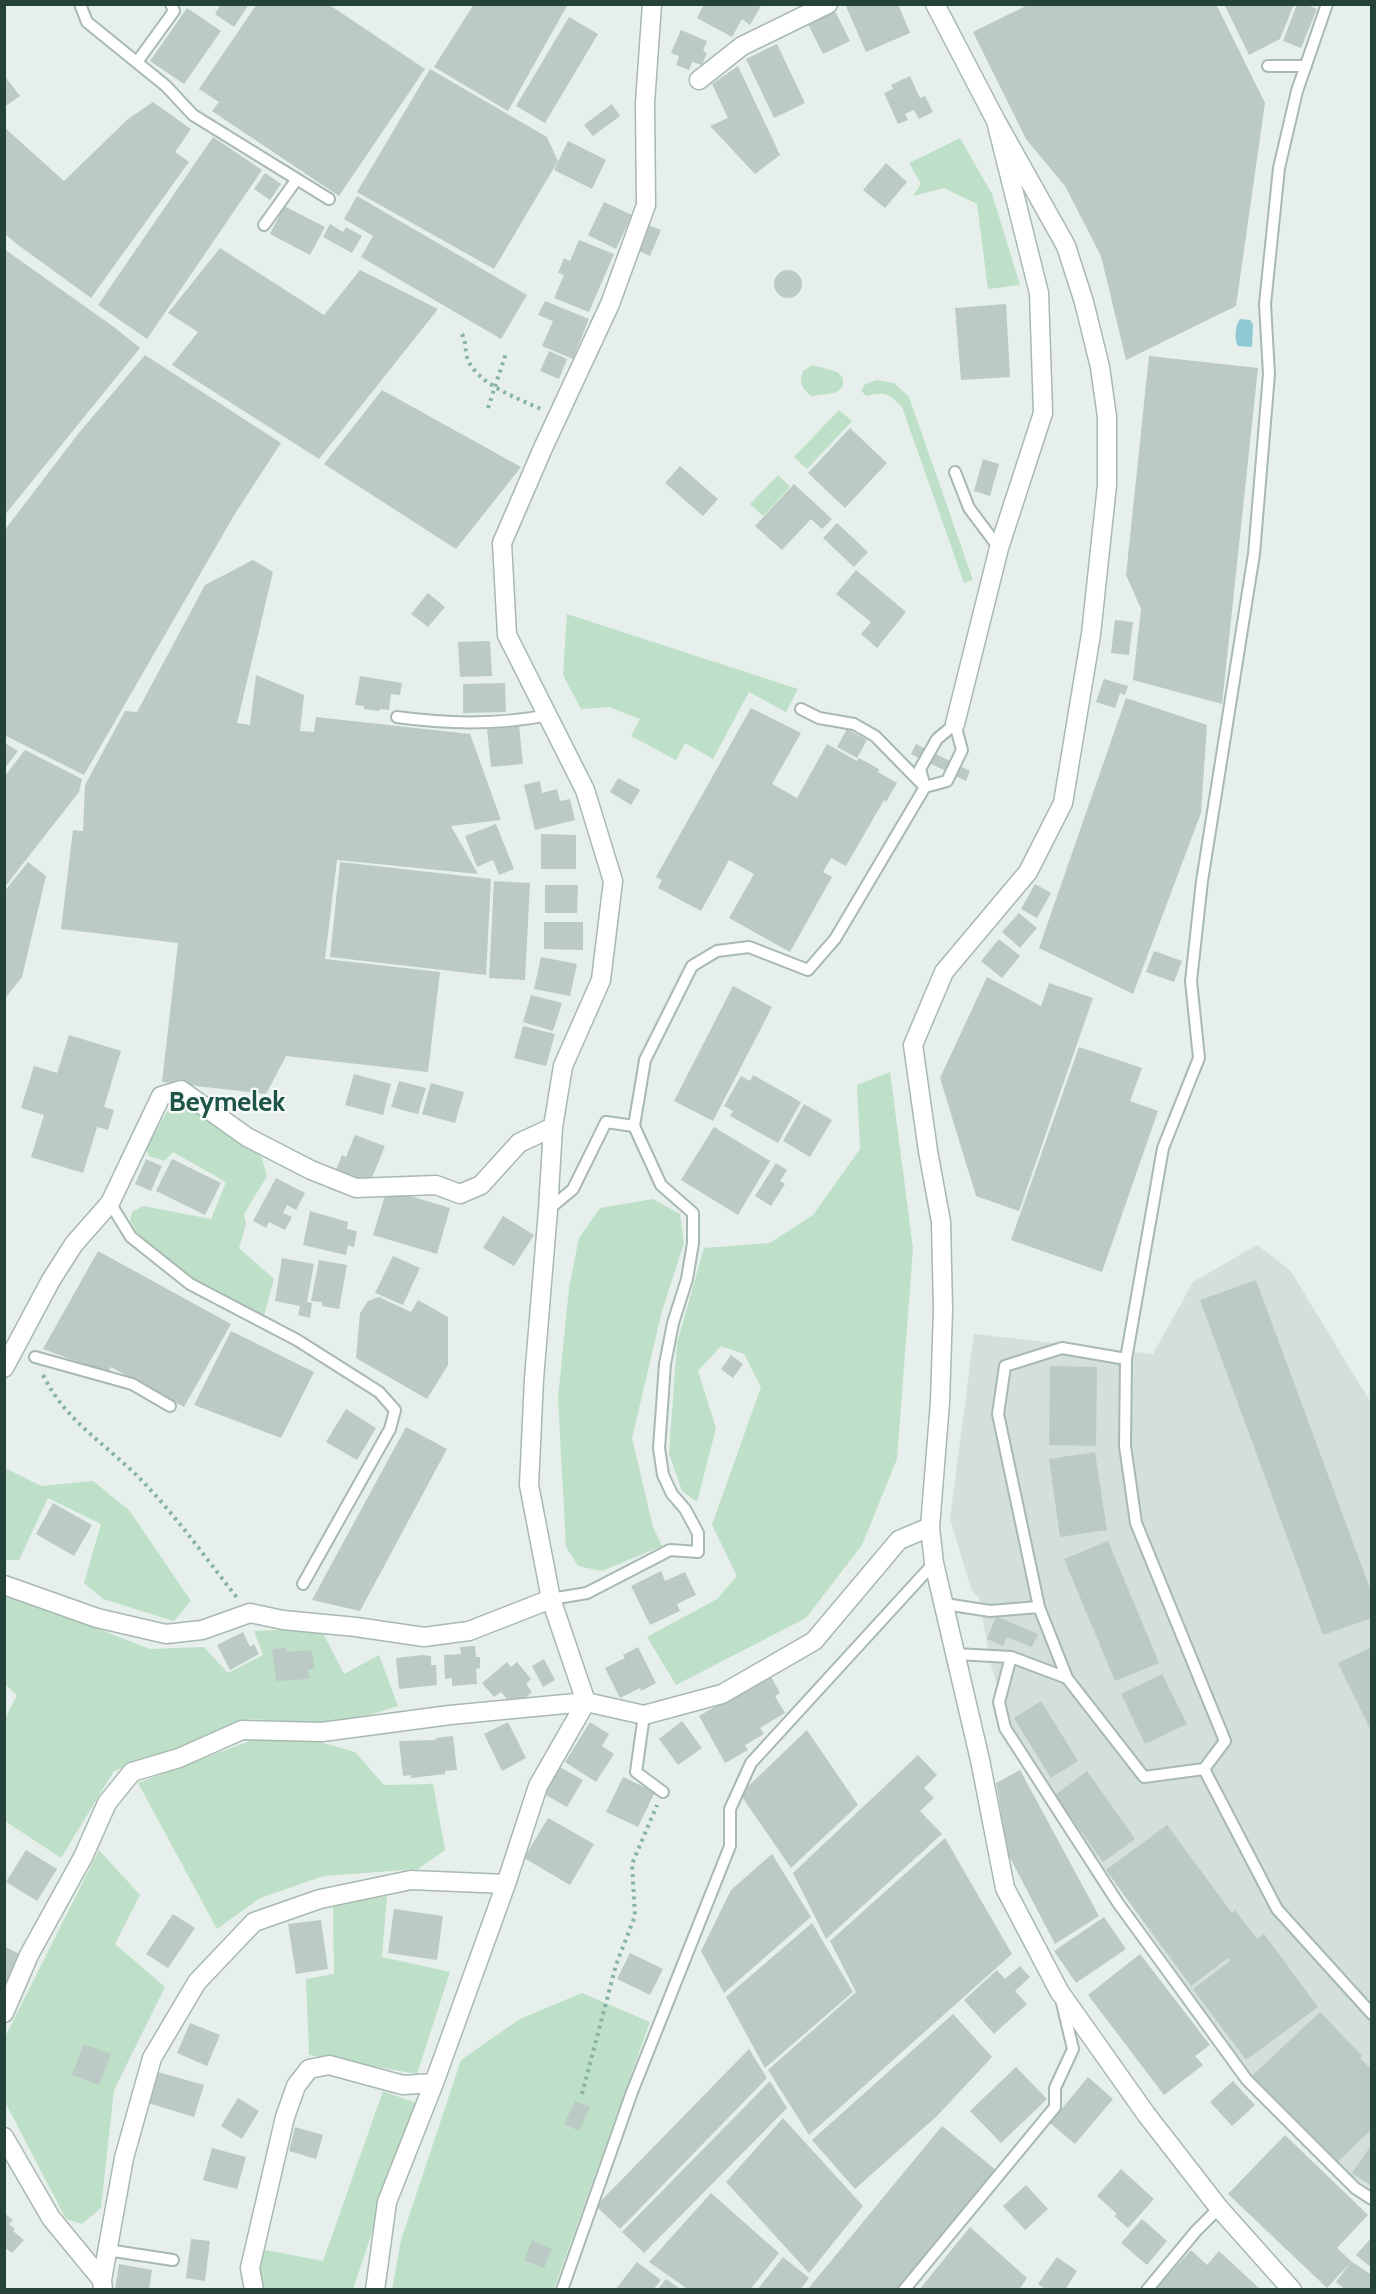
<!DOCTYPE html>
<html>
<head>
<meta charset="utf-8">
<style>
  body { margin:0 }
  #map { position:relative; width:1376px; height:2294px; overflow:hidden; background:#e6efeb; font-family:Cabin,sans-serif }
  canvas { display:block }
  .frame { position:absolute; inset:0; border:6px solid #24423a; pointer-events:none }
</style>
</head>
<body>
<div id="map">
<canvas width="1376" height="2294"></canvas>
<div class="frame"></div>
</div>
<script>
const ctx = document.querySelector('canvas').getContext('2d');
ctx.lineJoin = 'round';
function fill(path, color) { ctx.fillStyle = color; ctx.fill(path, 'evenodd'); }
function stroke(path, color, width, dash) { ctx.strokeStyle = color; ctx.lineWidth = width; ctx.lineCap = dash ? 'butt' : 'round'; ctx.setLineDash(dash || []); ctx.stroke(path); }
function write(font, color, halo, rows, align = 'center') {
  ctx.font = font + ' Cabin,sans-serif'; ctx.lineWidth = 4.5; ctx.setLineDash([]); ctx.textBaseline = 'middle'; ctx.strokeStyle = halo; ctx.fillStyle = color; for (const [text, x, y, turn = 0] of rows) {
    ctx.save(); ctx.translate(x, y); ctx.rotate((+turn || 0) * Math.PI / 180); ctx.textAlign = isNaN(turn) ? turn : align; if (halo) ctx.strokeText(text, 0, 0); ctx.fillText(text, 0, 0); ctx.restore();
  }
}
fill(new Path2D(`
  M1257,1245l33,25 81,133v786l-34,-23 -88,-91 -197,-282 -45,-73 -17,-59 -11,-63 -8,-9 -21,-71 24,-184 179,20 40,-72z`), '#d4dfda');
fill(new Path2D(`
  M960,138l32,56 28,91 -32,4 -11,-85 -33,-16 -31,8 8,-12 -12,-21z
  M813,365l24,7 6,6v9l-8,6 -24,3c-10,-8 -12,-13 -8,-25z
  M876,380l18,3 15,14 64,183 -9,3 -62,-176c-13,-13 -16,-16 -35,-11l-6,-5 3,-6z
  M839,410l13,11 -45,48 -13,-12z
  M778,475l12,12 -27,29 -13,-12z
  M567,614l231,75 -12,23 -37,-20 -36,67 -28,-16 -9,17 -45,-24 9,-17 -31,-12 -28,2 -18,-34z
  M890,1072l23,176 -16,211 -35,86 -56,73 -130,67 -29,-48 70,-38 20,-23 -25,-51 49,-138 -17,-33 -23,-8 -23,25 18,57 -19,74 -15,-11 -13,-37 8,-111 27,-95 66,-5 43,-28 47,-66 -3,-64z
  M173,1101l15,1 72,50 7,24 -23,38 2,10 -7,24 35,31 -10,37 -60,-29 -66,-53 -8,-13 2,-9 11,-6 68,13 15,-37 -53,-30 -9,9 -15,-5 -3,-7z
  M653,1199l27,15 4,29 -22,68 -30,127 21,89 9,19 -60,25 -24,-5 -12,-19 -8,-149 11,-110 10,-50 21,-30z
  M5,1468l36,18 52,-5 36,29 62,91 -17,20 -71,-22 -19,-16 17,-59 -53,-26 -29,62h-14z
  M5,1597l14,1 131,51 54,-2 24,26 35,-18 -9,-24 42,-2 27,4 21,41 35,-19 19,51 -57,18 -92,-5 -57,24 -78,28 -53,87 -56,-37 -1,-100 13,-26 -12,-11z
  M252,1740l68,2 35,10 29,33 49,-1 12,66 -27,19 -94,7 -64,22 -43,31 -79,-146z
  M99,1850l41,45 -25,49 50,43 -51,103 -13,118 -19,16 -16,-5 -61,-117 -1,-63z
  M387,1896l-5,61 68,15 -33,102 -108,-19 -3,-76 28,-5 -1,-68z
  M582,1993l68,29 -96,267 -162,1 9,-50 60,-180 59,-41z
  M383,2091l33,12 -63,186h-88l-6,-10 1,-30 63,12z`), '#bfe0c8');
fill(new Path2D(`
  M1240,319l10,1 3,4 -1,23 -14,-1c-4,-6 -3,-20 2,-27z`), '#8ec9d4');
fill(new Path2D(`
  M221,4h28l-15,23 -19,-13z
  M257,4h71l97,65 -86,127 -127,-85 7,-9 -20,-13z
  M474,4h94l-60,107 -74,-44z
  M704,4h58l-12,21 -8,-6 -10,18 -35,-19z
  M845,4h53l12,29 -44,19z
  M1030,4h186l49,99 -29,203 -110,54 -25,-104 -36,-70 -39,-47 -53,-107z
  M1224,4h70l-14,35 -31,16z
  M1297,4h8l12,5 -16,39 -18,-7z
  M187,8l34,23 -37,53 -34,-23z
  M834,9l16,32 -27,13 -16,-32z
  M569,17l29,17 -53,89 -29,-17z
  M681,30l26,11 -4,10 4,2 -5,12 -10,-3 -3,8 -13,-5 3,-9 -8,-3z
  M777,44l28,59 -31,15 -28,-59z
  M738,66l42,89 -25,19 -45,-48 18,-8 -16,-34z
  M430,69l117,68 11,24 -64,108 -137,-77z
  M4,75l16,21 -16,11z
  M910,76l10,22 5,-2 8,16 -14,7 -5,-9 -9,4 3,6 -10,4 -14,-31 9,-4 -2,-4z
  M153,102l38,27 -16,23 14,10 -98,136 -73,-53 -14,-12v-106l60,54 64,-62z
  M612,104l8,12 -27,20 -9,-11z
  M213,137l49,33 -115,169 -49,-34z
  M568,141l38,19 -14,29 -38,-19z
  M886,163l21,19 -22,26 -22,-18z
  M265,173l16,11 -11,16 -16,-11z
  M357,196l170,99 -26,44 -140,-82 12,-21 -29,-17z
  M604,202l28,13 -16,34 -28,-14z
  M284,206l41,21 -15,28 -40,-21z
  M330,224l13,8 3,-5 16,9 -10,17 -29,-16z
  M648,225l13,5 -11,26 -13,-6z
  M579,240l35,14 -25,58 -35,-14 10,-23 -6,-2 6,-15 6,3z
  M220,248l104,67 36,-45 78,39 -119,150 -147,-94 26,-33 -30,-19z
  M4,249l110,78 26,21 -136,168z
  M774 284a14 14 0 1 1 28 0a14 14 0 1 1-28 0Z
  M545,301l44,18 -16,40 -31,-13 11,-25 -15,-6z
  M1006,304l4,73 -49,3 -6,-72z
  M549,351l18,8 -8,20 -19,-8z
  M145,355l136,88 -45,69 -152,263 -80,-40v-204l74,-97z
  M1149,356l109,12 -36,336 -89,-24 8,-71 -15,-34z
  M382,390l139,77 -65,82 -132,-85z
  M850,428l37,35 -42,45 -37,-35z
  M983,459l16,5 -9,32 -16,-5z
  M680,466l38,33 -15,17 -38,-33z
  M794,484l38,35 -10,10 -11,-10 -29,31 -27,-24z
  M837,523l31,29 -14,15 -31,-29z
  M253,560l20,12 -36,151 13,2 6,-50 48,20 -4,36 14,1 2,-15 154,17 31,86 -50,6 27,48 -141,-14 -12,99 115,13 -12,100 -142,-16 -20,38 -104,-12 16,-139 -117,-14 12,-99 10,1 2,-46 40,-74 12,1 68,-127z
  M856,570l50,42 -29,36 -16,-14 10,-12 -35,-28z
  M428,593l17,14 -17,20 -17,-13z
  M1115,620l18,2 -4,33 -18,-2z
  M490,641l2,35 -32,1 -2,-35z
  M360,676l42,7 -2,12 -9,-1 -2,16 -9,-1 -1,2 -15,-2v-3l-9,-1z
  M1104,679l24,7 -3,9 -5,-2 -5,15 -19,-6z
  M505,683l1,29 -43,1v-29z
  M1126,698l81,27 -6,88 -68,181 -94,-46z
  M751,708l50,25 -29,51 25,14 30,-54 30,17 2,-3 20,11 -1,3 19,11 -11,19 -2,-2 -38,66 -15,-8 -8,14 9,5 -42,75 -61,-34 25,-44 -25,-14 -28,51 -43,-23 4,-8 -6,-3z
  M519,725l4,39 -32,3 -4,-38z
  M847,729l20,11 -10,18 -20,-11z
  M5,743l13,8 -13,17z
  M916,744l54,27 -4,10 -55,-27z
  M25,750l57,29 -3,13 -75,96v-111z
  M618,778l22,12 -9,15 -21,-13z
  M540,781l2,12 15,-4 3,12 10,-2 5,21 -40,10 -11,-45z
  M496,824l18,45 -15,6 -6,-15 -16,7 -12,-31z
  M541,834l35,1v34h-35z
  M28,862l18,14 -24,101 -18,23v-108z
  M340,862l151,17 -5,96 -156,-18z
  M494,881l36,2 -5,97 -36,-2z
  M1035,884l16,9 -14,25 -16,-9z
  M545,885h33l-1,28h-32z
  M1019,913l18,15 -17,20 -18,-16z
  M544,922h39v28l-39,-1z
  M999,939l21,17 -18,22 -21,-17z
  M1154,951l28,10 -8,21 -28,-10z
  M541,957l36,7 -7,32 -36,-7z
  M987,977l54,29 8,-23 44,15 -74,213 -43,-15 -36,-118z
  M733,986l39,21 -59,114 -39,-20z
  M531,995l31,8 -9,28 -30,-9z
  M523,1026l32,8 -9,32 -32,-8z
  M69,1035l52,16 -17,56 10,3 -6,20 -11,-3 -14,46 -52,-16 13,-42 -23,-7 13,-42 23,7z
  M1079,1047l63,21 -12,33 28,10 -56,161 -91,-32z
  M354,1074l37,10 -8,31 -38,-10z
  M753,1075l48,27 -23,41 -48,-27 3,-5 -9,-5 17,-30 9,5z
  M399,1081l27,7 -8,26 -27,-7z
  M431,1083l33,9 -9,31 -33,-9z
  M804,1104l28,16 -22,37 -27,-16z
  M714,1127l56,34 -32,54 -57,-35z
  M355,1135l30,11 -16,39 -34,-13 7,-17 4,2z
  M146,1159l16,7 -11,25 -16,-7z
  M172,1159l49,24 -16,32 -49,-24z
  M776,1163l11,7 -7,11 5,3 -14,22 -16,-10z
  M276,1178l29,15 -9,17 -9,-5 -4,8 9,4 -7,13 -16,-8 -3,6 -13,-7z
  M387,1189l63,19 -13,46 -64,-19z
  M310,1211l38,11 -1,7 10,2 -3,16 -6,-2 -2,10 -43,-10z
  M503,1216l31,19 -20,31 -31,-18z
  M98,1251l133,73 -47,83 -73,-40 -4,6 -64,-24z
  M393,1256l27,12 -17,37 -28,-12z
  M282,1258l32,6 -7,38 5,1 -2,15 -12,-3 2,-9 -25,-5z
  M319,1260l28,5 -8,44 -17,-3v-4l-11,-1z
  M1256,1280l116,314v24l-49,17 -123,-335z
  M379,1297l32,15 7,-12 30,17v48l-21,34 -71,-41 4,-45 8,-12z
  M231,1331l83,41 -33,66 -87,-33z
  M731,1355l12,9 -10,14 -12,-9z
  M1050,1366l47,1 -1,79 -47,-1z
  M346,1409l30,19 -19,32 -31,-18z
  M406,1427l41,22 -87,162 -48,-11z
  M1095,1452l12,78 -47,7 -11,-78z
  M53,1503l39,22 -18,31 -38,-22z
  M1108,1541l51,122 -44,18 -51,-122z
  M661,1571l4,10 20,-9 11,23 -19,9 3,7 -30,14 -19,-39z
  M996,1616l42,18 -6,13 -25,-10 -4,9 -16,-7z
  M243,1632l7,15 4,-3 5,10 -29,16 -13,-25z
  M475,1646l1,11h4v11l-4,1 1,15 -25,2v-8l-7,1 -1,-24 17,-1 -1,-7z
  M638,1647l18,36 -15,8 -1,-3 -20,10 -15,-30 20,-10 -2,-3z
  M1372,1647v86l-34,-70z
  M286,1648v4l26,-2 2,19h-6l1,10 -33,2 -4,-32z
  M422,1655l9,1v9h5l1,20 -38,4 -3,-31z
  M544,1659l11,21 -12,7 -11,-21z
  M507,1662l4,5 6,-5 14,17 -5,5 6,8 -13,12 -4,-5 -5,4 -9,-11 -7,5 -12,-14z
  M1162,1674l25,50 -42,20 -24,-50z
  M770,1675l10,18 -5,3 10,17 -25,15 4,6 -19,11 3,5 -23,13 -26,-47z
  M1041,1701l37,60 -27,17 -37,-60z
  M682,1721l20,27 -24,17 -19,-26z
  M508,1722l18,36 -24,13 -18,-37z
  M590,1722l19,12 -7,12 12,8 -18,28 -31,-20z
  M807,1730l51,75 -67,63 -51,-74z
  M453,1736l4,34 -12,1v3l-34,4v-3l-8,1 -4,-35 37,-1 -1,-2z
  M918,1755l19,20 -13,13 10,10 -14,13 22,23 -116,105 -33,-66z
  M560,1767l23,13 -16,27 -23,-13z
  M1020,1770l79,146 -44,28 -47,-90 -12,-71z
  M1087,1771l48,68 -32,23 -48,-67z
  M623,1777l32,15 -17,35 -32,-15z
  M548,1818l46,26 -24,41 -46,-27z
  M1167,1825l65,88 3,-3 22,29 7,-5 54,73 -72,53 -53,-71 37,-28 -2,-3 -37,28 -85,-116z
  M945,1838l67,116 -203,181 -41,-65 88,-78 -26,-51z
  M26,1850l31,19 -20,32 -31,-19z
  M772,1854l39,63 -87,76 -23,-42 30,-61z
  M394,1909l49,7 -6,44 -49,-7z
  M173,1914l22,14 -27,40 -22,-14z
  M1104,1917l22,32 -50,34 -22,-32z
  M321,1920l7,49 -32,5 -8,-50z
  M812,1923l41,69 -88,76 -39,-71z
  M4,1946l17,9 -17,32z
  M630,1953l33,16 -13,26 -33,-16z
  M1140,1954l70,91 -15,11 8,9 -39,30 -76,-100z
  M1020,1966l10,11 -15,14 12,13 -33,30 -30,-34 33,-30 8,9z
  M1320,2012l42,44 -2,2 12,12v59l-36,34 -84,-87z
  M953,2014l39,43 -55,59 -82,73 -43,-49z
  M190,2023l30,12 -13,31 -30,-13z
  M84,2044l27,10 -12,31 -27,-10z
  M749,2049l18,29 -147,151 -24,-23z
  M1016,2067l31,32 -46,44 -31,-32z
  M158,2072l46,13 -10,32 -46,-14z
  M1088,2077l25,22 -38,45 -25,-21z
  M770,2081l17,27 -143,145 -22,-21z
  M1233,2081l22,24 -23,21 -22,-24z
  M238,2098l21,13 -17,28 -21,-13z
  M575,2101l15,6 -11,24 -15,-7z
  M783,2118l80,88 -54,67 -83,-91z
  M942,2126l54,44 -98,120h-91z
  M295,2127l28,8 -7,24 -27,-8z
  M1285,2135l83,80 -31,33 15,14 20,13v15h-26l-10,-8 14,-19 -23,25 -99,-94z
  M1372,2144v42l-20,-13z
  M212,2148l34,9 -9,32 -34,-9z
  M1121,2169l33,30 -26,29 -14,-12 3,-2 -20,-18z
  M1026,2185l22,24 -23,21 -22,-24z
  M711,2193l68,60 -29,37h-61l-40,-28z
  M4,2213l9,7 -4,4 6,5 -2,2 11,9 -12,13 -8,-6z
  M1142,2219l25,22 -20,24 -26,-22z
  M970,2227l57,51 -8,12h-100z
  M1372,2237v31l-16,-13z
  M191,2239l19,2 -5,40 -19,-3z
  M532,2240l20,9 -8,19 -20,-8z
  M1191,2250l16,15 12,-14 42,39h-106z
  M783,2257l26,21 -9,12h-43z
  M1057,2257l20,14 -12,19h-18l-9,-6z
  M637,2262l24,18 -8,10h-38z
  M119,2264l33,6 -3,20h-34z
  M666,2279l16,11h-25z`), '#bbcac4');
const service = new Path2D(`
  M80,4l7,18 79,64 27,29 136,84
  M137,62l37,-51 -3,-7
  M1268,66h38
  M264,225l33,-46
  M955,472l14,36 30,40
  M397,717c50,7 102,8 152,-2
  M955,724l7,26 -15,31 -22,6 -5,-18 17,-30z
  M110,1203l21,34 59,47 107,56 82,52 16,18 -5,19 -87,155
  M548,1210l25,-21 33,-67 28,4
  M35,1357l97,27 38,22
  M551,1599l36,-6 83,-43 28,2v-19l-13,-24 -13,-15 -9,-19 -4,-27 6,-84 8,-41 14,-44 6,-36v-30l-32,-28 -27,-59 11,-66 47,-94 25,-15 32,-4 59,23 27,-31 90,-152 -50,-51 -21,-12 -35,-6 -18,-9
  M945,1604l45,7 49,-4 28,71
  M1039,1607l-41,-193 7,-48 57,-18 64,11
  M955,1654l56,3 56,21 77,99 60,-8 73,140 95,105
  M1011,1657l-12,45 6,26 113,175 129,177 108,108 17,11
  M644,1715l-8,57 27,20
  M1204,1769l21,-28 -89,-218 -11,-77 1,-87 37,-211 36,-90 -8,-77 11,-100 52,-327 15,-180 -4,-70 14,-136 18,-77 30,-87
  M107,2250l66,10
  M562,2290l70,-198 98,-246v-37l21,-46 183,-200
  M904,2290l151,-183v-19l18,-39 -11,-46
  M1147,2290l49,-59 23,-23`);
const minor = new Path2D(`
  M935,4l61,117 43,172 4,120 -44,135 -44,176
  M699,80l43,-34 86,-42
  M996,121l70,125 18,56 16,65 7,50v68l-16,149 -28,169 -35,69 -84,100 -31,73 15,106 13,71 2,87 -3,93 -10,125 4,36 46,197 25,128 54,103 87,123 73,94 73,82
  M4,1368l47,-88 23,-36 36,-41 51,-107 20,-6 66,47 64,33 45,18 80,-3 24,9 21,-9 38,-42 34,-16
  M4,1585l93,33 69,16 36,-4 48,-17 33,7 73,7 68,10 45,-6 82,-32
  M4,2013l25,-58 54,-98 24,-54 25,-31 47,-14 63,-28 80,2 128,-17 136,-13 -35,-103 -22,-114 5,-106 14,-169 5,-83 10,-61 38,-86 12,-99 -28,-91 -78,-155 -5,-92 41,-95 67,-144 36,-99 -1,-102 7,-99
  M4,2137l47,81 51,62
  M103,2290l-1,-10 22,-122 28,-100 45,-76 57,-60 66,-23 91,-19 95,4
  M254,2290l-4,-22 35,-151 11,-31 13,-17 20,-4 74,20 31,-2
  M375,2290l12,-88 47,-119 72,-199 32,-98 48,-84 58,13 78,-21 92,-53 85,-101 31,-13`);
stroke(service, '#a8b8b2', 14);
stroke(minor, '#a8b8b2', 21);
stroke(new Path2D(`
  M462,334c4,8 3,15 5,23 8,27 53,42 76,53
  M488,408l18,-55
  M43,1375c24,49 67,71 103,110 33,35 62,76 92,114
  M582,2094l34,-129 19,-49 -3,-52 25,-59`), '#86b3a5', 4, [3, 4.5]);
stroke(service, '#fff', 10);
stroke(minor, '#fff', 18);
write('bold 27px', '#1f5548', '#f7fbf9', [
  ["Beymelek",227,1103]
]);
</script>
</body>
</html>
